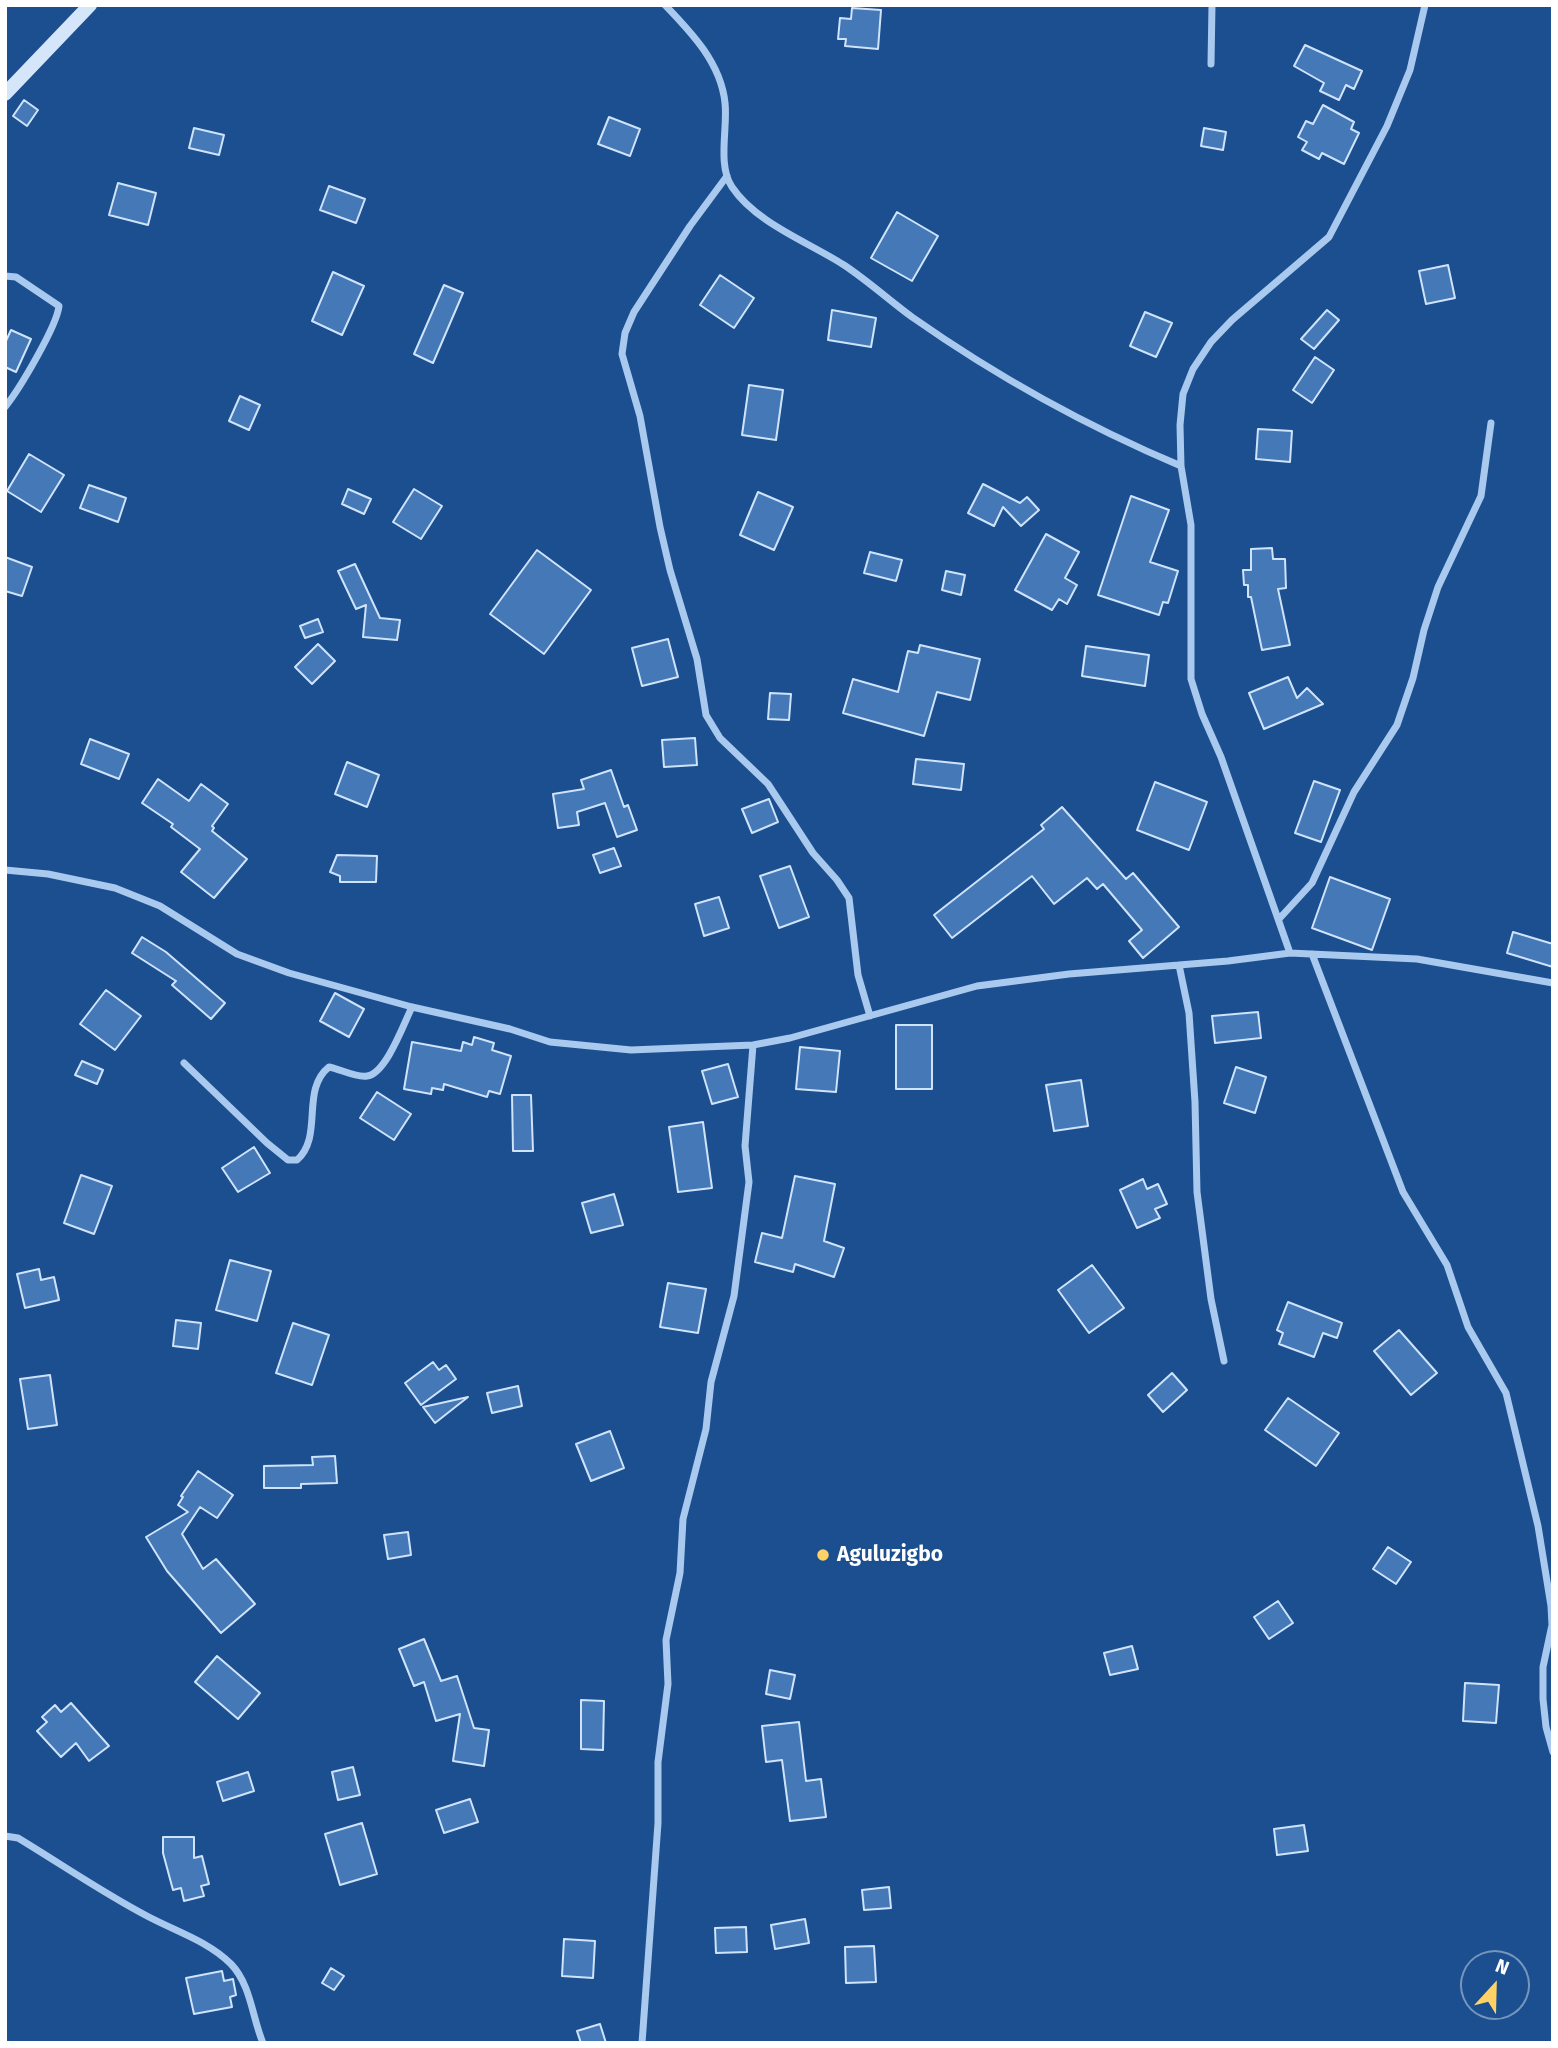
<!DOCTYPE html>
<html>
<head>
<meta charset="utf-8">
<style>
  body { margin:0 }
  #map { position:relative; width:1558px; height:2048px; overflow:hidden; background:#1b4f8f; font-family:"Fira Sans",sans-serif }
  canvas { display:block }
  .frame { position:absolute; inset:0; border:7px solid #fff; pointer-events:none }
  .north { position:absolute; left:1460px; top:1950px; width:70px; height:70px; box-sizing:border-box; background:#1b4f8f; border:2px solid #7695bc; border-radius:50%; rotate:22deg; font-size:19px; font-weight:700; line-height:28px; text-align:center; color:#fff }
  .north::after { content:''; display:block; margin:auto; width:24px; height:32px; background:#ffd166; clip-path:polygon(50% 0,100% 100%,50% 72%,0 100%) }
</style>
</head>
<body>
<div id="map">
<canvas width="1558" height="2048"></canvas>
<div class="frame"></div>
<div class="north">N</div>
</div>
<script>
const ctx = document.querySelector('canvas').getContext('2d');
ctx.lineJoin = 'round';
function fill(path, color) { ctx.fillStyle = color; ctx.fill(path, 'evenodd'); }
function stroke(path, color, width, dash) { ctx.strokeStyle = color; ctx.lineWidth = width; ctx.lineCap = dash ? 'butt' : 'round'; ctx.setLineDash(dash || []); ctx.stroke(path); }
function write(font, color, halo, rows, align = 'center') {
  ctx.font = font + ' "Fira Sans",sans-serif'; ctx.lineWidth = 5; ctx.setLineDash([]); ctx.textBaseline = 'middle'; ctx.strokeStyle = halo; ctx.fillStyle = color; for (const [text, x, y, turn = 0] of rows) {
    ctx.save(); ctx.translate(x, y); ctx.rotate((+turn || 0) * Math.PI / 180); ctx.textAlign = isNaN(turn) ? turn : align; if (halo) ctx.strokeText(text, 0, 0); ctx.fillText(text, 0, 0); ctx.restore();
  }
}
const building = new Path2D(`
  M852,8l29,2 -3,39 -33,-3 1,-7h-8l2,-21 11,1z
  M1305,45l57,26 -8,18 -8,-4 -7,15 -19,-9 4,-8 -30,-17z
  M24,100l14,10 -11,16 -14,-10z
  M1323,105l31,17 -3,7 8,4 -15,31 -22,-11 -3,6 -17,-9 5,-8 -9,-5 8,-16 7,3z
  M609,117l31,12 -10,27 -32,-12z
  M194,128l30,7 -5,20 -30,-7z
  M1204,128l22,4 -3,18 -22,-4z
  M118,183l38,10 -8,32 -39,-10z
  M329,186l36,13 -9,24 -36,-13z
  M897,212l41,24 -26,45 -41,-23z
  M1448,265l7,33 -29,6 -7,-33z
  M333,272l31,14 -22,49 -30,-14z
  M720,275l34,23 -20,30 -34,-23z
  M444,285l19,8 -30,70 -19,-9z
  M832,310l44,8 -5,29 -43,-7z
  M1327,310l12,10 -25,29 -13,-10z
  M1145,312l27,11 -16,34 -26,-11z
  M11,330l20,9 -15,33 -11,-5v-24z
  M1315,357l19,13 -22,33 -19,-13z
  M749,385l34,5 -7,50 -34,-5z
  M240,396l20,9 -11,25 -20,-9z
  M1258,429l34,2 -2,31 -34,-3z
  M29,454l35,21 -23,37 -34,-21z
  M983,484l37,19 7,-6 12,13 -18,16 -18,-19 -9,19 -26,-13z
  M89,485l37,13 -8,24 -38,-14z
  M348,489l23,10 -7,15 -22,-10z
  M414,489l28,17 -21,33 -28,-17z
  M758,492l35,15 -19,43 -34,-15z
  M1131,496l38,14 -19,52 28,9 -10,32 -5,-1 -4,13 -61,-20z
  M1046,534l33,18 -14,26 12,7 -10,19 -8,-5 -7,11 -37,-20z
  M1272,548l1,11h12l1,29 -8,1 12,56 -28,5 -11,-53h-3v-12h-4l-1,-15h8v-21z
  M537,550l54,40 -47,64 -54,-40z
  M870,552l32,8 -6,21 -32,-8z
  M5,557l27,10 -10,29 -17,-5z
  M355,564l25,54 20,2 -3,20 -34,-3 3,-32 -10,4 -18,-38z
  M946,571l19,4 -4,20 -19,-5z
  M318,619l5,13 -18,6 -5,-12z
  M668,639l10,38 -36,9 -10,-38z
  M318,644l17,17 -23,23 -17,-17z
  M920,645l60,14 -10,41 -33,-8 -13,44 -81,-23 10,-34 45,13 10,-41 10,2z
  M1086,646l63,9 -4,31 -63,-10z
  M1288,677l9,21 10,-10 16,16 -59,25 -15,-36z
  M770,693l21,1 -2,26 -21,-1z
  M695,738l2,27 -33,2 -2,-27z
  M90,739l39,15 -10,25 -38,-15z
  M916,759l48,5 -3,26 -48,-6z
  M347,762l32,13 -12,32 -32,-13z
  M611,770l13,37 4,-2 9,25 -20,7 -12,-34 -28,9 2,13 -21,3 -5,-34 31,-5 -3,-9z
  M158,779l31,22 12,-17 27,20 -16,22 2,2 -2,3 35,28 -33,39 -33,-26 19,-23 -29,-22 2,-3 -31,-21z
  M1314,781l26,9 -19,52 -26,-9z
  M1155,782l52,20 -18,48 -52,-20z
  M769,799l9,23 -26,11 -10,-24z
  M1062,807l64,72 7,-6 46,54 -36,31 -14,-17 13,-11 -39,-46 -6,5 -10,-11 -33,26 -22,-28 -80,62 -18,-23 110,-86 -3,-4z
  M614,848l7,18 -21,7 -7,-18z
  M337,855l40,1 -1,26h-36v-6l-10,-4z
  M790,866l19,51 -30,11 -19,-52z
  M1330,877l60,22 -18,51 -60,-22z
  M719,897l10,31 -25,8 -9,-32z
  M1513,932l40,12v23l-46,-14z
  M142,937l24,15 59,51 -14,16 -39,-34 4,-4 -44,-28z
  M106,990l35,26 -26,34 -35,-26z
  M335,993l29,16 -15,28 -29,-16z
  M1258,1012l3,26 -46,5 -3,-27z
  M896,1025h36v64h-36z
  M474,1037l20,6 -2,7 19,6 -11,38 -11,-3 -2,6 -43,-13 -1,6 -11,-2 -1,6 -27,-5 8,-47 49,9 2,-9 9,3z
  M800,1047l40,4 -4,41 -40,-3z
  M82,1061l21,9 -6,14 -22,-9z
  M728,1064l10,33 -26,7 -10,-33z
  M1236,1067l30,10 -11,36 -31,-10z
  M1081,1080l7,46 -34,5 -8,-46z
  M377,1092l34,22 -17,26 -34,-22z
  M512,1095h19l2,56h-20z
  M703,1122l9,66 -34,4 -9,-65z
  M254,1147l16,26 -32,19 -16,-24z
  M81,1175l31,11 -18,48 -30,-11z
  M795,1176l40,8 -11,57 20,7 -10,29 -39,-13 -2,8 -38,-10 7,-29 20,5z
  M1143,1179l4,10 11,-5 9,20 -12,5 5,9 -23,10 -17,-38z
  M614,1194l9,31 -32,8 -9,-30z
  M230,1260l41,11 -14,50 -41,-11z
  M1092,1265l32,43 -35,25 -31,-43z
  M39,1269l2,11 13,-3 5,23 -34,8 -8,-34z
  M668,1283l38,6 -8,44 -38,-6z
  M1288,1302l54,21 -5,15 -14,-5 -9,24 -35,-13 4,-11 -6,-3z
  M176,1320l25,3 -3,26 -25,-3z
  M293,1323l36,12 -17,50 -36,-12z
  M1399,1330l38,43 -26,22 -37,-44z
  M433,1362l6,8 7,-5 10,14 -35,26 -16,-22z
  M1172,1373l15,17 -24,22 -15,-17z
  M50,1375l7,50 -29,4 -8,-50z
  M518,1386l4,20 -30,7 -5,-20z
  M468,1397l-33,26 -12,-16z
  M1288,1398l51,35 -23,33 -51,-36z
  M610,1431l14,37 -33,13 -15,-37z
  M335,1456l2,27 -36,1v4h-37v-22l49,-1 -1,-8z
  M198,1471l35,24 -16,23 -17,-11 -18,27 21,35 13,-10 39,45 -34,29 -54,-62 -21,-34 42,-25 -10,-7 5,-8 -2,-1z
  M408,1532l3,23 -23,4 -4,-24z
  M1388,1547l23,15 -15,22 -23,-15z
  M1278,1601l15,22 -24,16 -15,-22z
  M424,1639l17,42 16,-5 17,52 15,2 -5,36 -31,-5 7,-47 -24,7 -12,-39 -10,4 -15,-37z
  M1132,1646l6,23 -28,6 -6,-22z
  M217,1656l43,37 -22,26 -43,-37z
  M770,1670l25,5 -5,24 -24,-5z
  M1465,1683l34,2 -3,38 -33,-2z
  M581,1700l23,1 -1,49 -22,-1z
  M71,1703l38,43 -20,15 -13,-18 -15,14 -24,-26 10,-9 -5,-5 13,-12 6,7z
  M799,1722l7,59 15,-2 5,38 -36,4 -8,-61 -16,2 -4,-36z
  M353,1767l7,28 -22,5 -6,-28z
  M248,1772l6,19 -31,10 -6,-19z
  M470,1799l8,23 -34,11 -8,-23z
  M362,1823l15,51 -37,11 -15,-51z
  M1304,1825l4,26 -31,4 -3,-26z
  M163,1837h31v21l8,-2 7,28 -8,2 3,10 -20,5 -3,-13 -8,2 -10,-37z
  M889,1887l2,21 -27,2 -2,-20z
  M805,1919l4,24 -34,6 -4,-24z
  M746,1927l1,25 -31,1 -1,-25z
  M564,1939l31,2 -2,37 -31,-2z
  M874,1946l2,36 -30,1 -1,-36z
  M331,1968l13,8 -10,14 -12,-7z
  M222,1971l2,10 9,-2 3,16 -6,2 2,10 -38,7 -8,-36z
  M600,2024l6,19h-25l-4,-12z`);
fill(building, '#4478b7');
stroke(building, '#cfe3fa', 2);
stroke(new Path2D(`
  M665,5c26,27 56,58 60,98 3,24 -8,62 7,84 24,36 76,55 112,78 24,16 45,35 68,52 84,59 174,109 269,149
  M1211,64l1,-59
  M727,176l-37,50 -56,86 -9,21 -3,21 18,62 20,111 10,43 27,89 9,56 14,23 48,46 45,69 24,27 12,18 9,77 12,41
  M5,276l11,1 43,29c-2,20 -40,84 -54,101
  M5,870l43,4 67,14 45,18 77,48 52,19 123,34 98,22 40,13 81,8 122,-5 37,-7 187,-52 92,-12 159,-13 62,-8 127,6 136,24
  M1279,919l33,-36 42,-91 43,-67 16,-47 11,-48 14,-43 43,-91 10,-73
  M1290,953l-69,-196 -19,-43 -11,-35v-154l-10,-59 -1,-41 3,-31 10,-25 18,-27 21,-22 97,-83 58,-111 23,-56 15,-65
  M1312,954l91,238 44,73 21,62 38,66 32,133 13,80 1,19 -9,42v32l3,28 7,25
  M1179,965l10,48 6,89 2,90 14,107 13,62
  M184,1063l83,80 21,17h9c27,-24 3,-70 32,-93 11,2 27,11 38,9 19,-2 37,-53 45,-69
  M5,1836l13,2c43,26 85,55 129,78 28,15 61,25 84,48 20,21 21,53 32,79
  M642,2043l16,-220v-61l10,-78 -2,-44 14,-67 3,-54 23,-90 5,-47 23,-86 15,-114 -4,-36 8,-101`), '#a9c9ee', 7);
stroke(new Path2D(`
  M5,94l85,-89`), '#d6e6fa', 14);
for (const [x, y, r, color] of [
  [823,1555,7,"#ffd166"]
]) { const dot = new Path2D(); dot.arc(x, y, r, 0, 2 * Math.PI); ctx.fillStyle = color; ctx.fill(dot); stroke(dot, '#1b4f8f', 2.5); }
write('bold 21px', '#fff', '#1b4f8f', [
  ["Aguluzigbo",837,1555]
], 'left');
</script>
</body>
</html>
